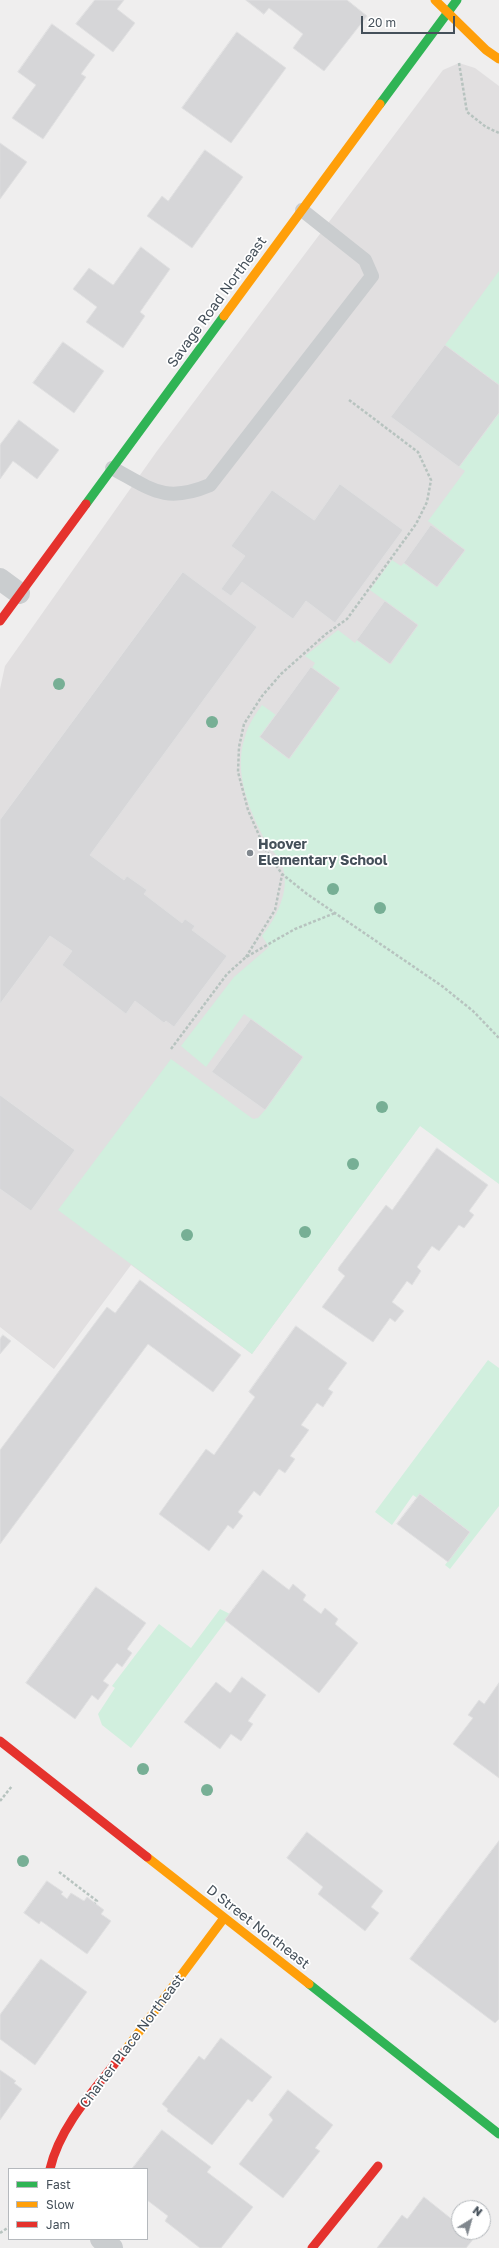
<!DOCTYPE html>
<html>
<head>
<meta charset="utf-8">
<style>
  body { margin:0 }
  #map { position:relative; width:499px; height:2248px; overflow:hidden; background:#efeeee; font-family:"Golos Text",sans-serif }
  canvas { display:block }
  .legend { position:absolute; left:8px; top:2168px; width:140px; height:72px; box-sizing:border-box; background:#fff; border:1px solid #b5b9bd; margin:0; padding:5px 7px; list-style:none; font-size:12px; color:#45505a }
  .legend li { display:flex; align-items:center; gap:8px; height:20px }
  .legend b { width:20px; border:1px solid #b5b9bd }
  .north { position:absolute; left:451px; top:2200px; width:40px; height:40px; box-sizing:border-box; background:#fff; border:1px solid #b5b9bd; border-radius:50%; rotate:37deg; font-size:11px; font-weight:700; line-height:16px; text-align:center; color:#45505a }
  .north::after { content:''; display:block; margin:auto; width:14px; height:18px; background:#80878e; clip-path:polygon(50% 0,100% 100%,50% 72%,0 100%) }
  .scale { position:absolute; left:361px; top:16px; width:94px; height:18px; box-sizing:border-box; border:2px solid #45505a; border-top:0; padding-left:5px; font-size:12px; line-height:14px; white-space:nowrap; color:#45505a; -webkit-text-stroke:3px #fff; paint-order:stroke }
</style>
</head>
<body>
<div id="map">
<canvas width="499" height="2248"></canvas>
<ul class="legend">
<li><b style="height:5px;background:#30b455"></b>Fast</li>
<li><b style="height:5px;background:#ff9f0a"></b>Slow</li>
<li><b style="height:5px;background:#e5322d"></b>Jam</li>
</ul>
<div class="north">N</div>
<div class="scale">20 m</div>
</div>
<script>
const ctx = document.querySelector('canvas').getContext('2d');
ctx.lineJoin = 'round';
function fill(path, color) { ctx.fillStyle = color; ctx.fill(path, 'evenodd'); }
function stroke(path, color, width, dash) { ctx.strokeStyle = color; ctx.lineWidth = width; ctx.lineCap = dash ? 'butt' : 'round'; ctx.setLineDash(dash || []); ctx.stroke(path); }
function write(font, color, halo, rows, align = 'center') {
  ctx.font = font + ' "Golos Text",sans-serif'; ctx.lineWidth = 3.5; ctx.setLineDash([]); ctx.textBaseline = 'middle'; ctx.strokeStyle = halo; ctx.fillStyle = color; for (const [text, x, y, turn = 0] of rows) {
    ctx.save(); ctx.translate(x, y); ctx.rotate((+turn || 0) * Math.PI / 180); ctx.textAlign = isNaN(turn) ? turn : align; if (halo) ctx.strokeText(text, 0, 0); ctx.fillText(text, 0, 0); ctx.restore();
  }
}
fill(new Path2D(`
  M459,63l16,5 24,18v932l-247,336 -121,-89 -77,104 -54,-42v-638l5,-23 152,-215 286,-381z`), '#e1dfe0');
fill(new Path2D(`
  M499,271v114l-54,-40z
  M499,413v771l-79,-58 -168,228 -194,-144 113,-151 82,60 5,-1 7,-8 38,-53 -59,-43 -38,53 -25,-21 53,-69 35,-30 -7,-11c14,-18 28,-44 21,-68 -2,-10 -13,-19 -18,-28 -16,-30 -32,-69 -20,-103 3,-12 10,-22 17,-32l14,10 -16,22 29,21 51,-70 -28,-20 3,-5 -10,-7 33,-26 17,13 2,-3 34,24 27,-39 -48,-35 22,-30 9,6 3,-3 33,24 28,-37 -37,-29 37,-50 -6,-4z
  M488,1360l11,8v138l-49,63 -5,-4 25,-33 -50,-38 -3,4 -4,-3 -21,30 -17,-13z
  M220,1609l10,5 -5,6 1,1 -95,127 -29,-23 -4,-11 17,-26 -3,-2 47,-62 32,24z`), '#d1efde');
const building = new Path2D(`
  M95,0h29l-7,9 18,14 -22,29 -37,-28z
  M246,0h101l20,16 -43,55 -31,-23 10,-14 -34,-26 -5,6z
  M52,24l43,31 -14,19 5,3 -43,62 -31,-21 24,-33 -18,-13z
  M237,32l49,36 -55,75 -49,-35z
  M0,143l27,19 -27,37z
  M205,150l38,27 -51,71 -45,-32 15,-20 6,5z
  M141,247l29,22 -30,43 5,4 -22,32 -37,-26 11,-15 -24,-18 16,-21 24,17z
  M63,342l41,29 -30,42 -41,-30z
  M445,345l54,40v28l-40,54 -68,-50z
  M19,420l40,30 -22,29 -24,-18 -13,18v-34z
  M340,484l63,46 -68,93 -29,-22 -13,18 -51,-37 -11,14 -10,-7 24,-33 -14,-10 41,-56 42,30z
  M431,525l34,25 -28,37 -33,-24z
  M183,572l74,55 -167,228 34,25 3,-4 20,14 -3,4 38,29 3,-4 10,7 -3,4 35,26 -53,71 -8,-6 -2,2 -29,-22 -9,13 -64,-49 10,-14 -22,-15 -50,68v-184z
  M385,601l33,24 -28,39 -33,-24z
  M311,667l29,21 -51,71 -29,-22z
  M251,1019l52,38 -38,53 -53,-38z
  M0,1095l75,55 -44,61 -31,-22z
  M437,1148l51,37 -19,26 5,4 -10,13 -5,-3 -20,26 -7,-5 -15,21 4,4 -9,14 -5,-4 -15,21 12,9 -9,11 -5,-4 -17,24 -51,-35 23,-31 -7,-6 1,-3 47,-62 6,5z
  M140,1280l101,75 -28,37 -65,-48 -148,200v-94l107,-143 8,6z
  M296,1326l51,37 -19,26 5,3 -10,15 -6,-4 -16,22 8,5 -19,26 5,3 -10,14 -6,-4 -19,27 -6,-5 -16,21 5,4 -10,13 -5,-4 -19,26 -50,-37 47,-65 8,6 41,-58 -6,-5z
  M3,1335l8,6 -11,13v-15z
  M420,1494l50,38 -22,30 -51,-38z
  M263,1570l26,20 4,-6 13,11 -3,5 18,14 4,-6 13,11 -3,5 23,19 -39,50 -94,-73z
  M96,1587l50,36 -19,26 5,4 -10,14 -5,-4 -14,18 6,4 -11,15 -6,-5 -17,24 -49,-36z
  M242,1677l24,18 -18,26 5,3 -12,17 -10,-7 -11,15 -36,-27 32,-40 14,11z
  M499,1683v95l-46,-34 20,-26 -5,-3 11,-15 5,4z
  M307,1832l76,59 -12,16 8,6 -14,18 -47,-37 5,-7 -36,-29z
  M499,1841v178l-4,4 -85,-64z
  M47,1881l16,11 -2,2 6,5 4,-6 13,8 3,-4 17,13 -3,4 10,7 -24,33 -46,-33 -2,3 -15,-11z
  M41,1959l46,33 -52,73 -35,-26v-24z
  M221,2038l51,39 -20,25 -4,-3 -36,46 -45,-34 1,-2 -6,-5 37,-48 5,4z
  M0,2070l16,11 -2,2 8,6 -22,31z
  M288,2090l45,35 -18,23 5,3 -37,47 -44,-34 34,-44 -4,-5z
  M162,2130l49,37 -4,5 46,35 -32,41h-21l-35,-27 3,-5 -21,-16v-31h-15z
  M424,2197l35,28v7h10l6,5 -9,11h-89l25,-33 5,4z`);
fill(building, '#d6d6d8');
stroke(building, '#e0e0e1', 1);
stroke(new Path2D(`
  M459,63l8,49 19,15 13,6
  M349,400l69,52 13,28 -4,22 -11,22 -69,95 -21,15 -45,40 -19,22 -18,28 -5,23 -1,25 10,38 17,39 17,25 25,20 135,92 31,25 26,27
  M246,957l29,-47 7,-35
  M171,1049l56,-75 19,-17 49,-28 40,-16
  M0,1801l12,-15
  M59,1872l38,29 -2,2
  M0,2233l9,-6`), '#b7c3bf', 2.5, [3, 2]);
stroke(new Path2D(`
  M112,468c39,21 53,36 98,17l162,-209 -7,-16 -63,-50`), '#cacdcf', 14);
stroke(new Path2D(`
  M0,579l19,14
  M101,2239l11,9`), '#cacdcf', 22);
stroke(new Path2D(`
  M380,104l77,-104
  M86,504l138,-188
  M309,1984l190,150`), '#30b455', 9);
stroke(new Path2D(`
  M435,0l51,50 13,9
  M224,316l156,-212
  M147,1857l162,127
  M124,2052l100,-134`), '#ff9f0a', 9);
stroke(new Path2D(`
  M0,621l86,-117
  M0,1741l147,116
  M50,2169c10,-44 47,-82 74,-117
  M312,2248l66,-82`), '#e5322d', 9);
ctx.fillStyle = '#77af95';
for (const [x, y] of [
  [59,684],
  [212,722],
  [333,889],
  [380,908],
  [382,1107],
  [353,1164],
  [305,1232],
  [187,1235],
  [143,1769],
  [207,1790],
  [23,1861]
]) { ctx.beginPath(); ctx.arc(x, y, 6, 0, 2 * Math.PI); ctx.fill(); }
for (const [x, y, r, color] of [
  [250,853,4,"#80878e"]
]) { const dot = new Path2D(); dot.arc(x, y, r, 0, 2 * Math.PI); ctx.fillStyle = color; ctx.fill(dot); stroke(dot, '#fff', 1.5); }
write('14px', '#45505a', '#fff', [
  ["Savage Road Northeast",217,302,-54],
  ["D Street Northeast",258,1927,38],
  ["Charter Place Northeast",132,2041,-53]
]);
write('bold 14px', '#45505a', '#fff', [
  ["Hoover",258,845],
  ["Elementary School",258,861]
], 'left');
</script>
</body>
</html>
